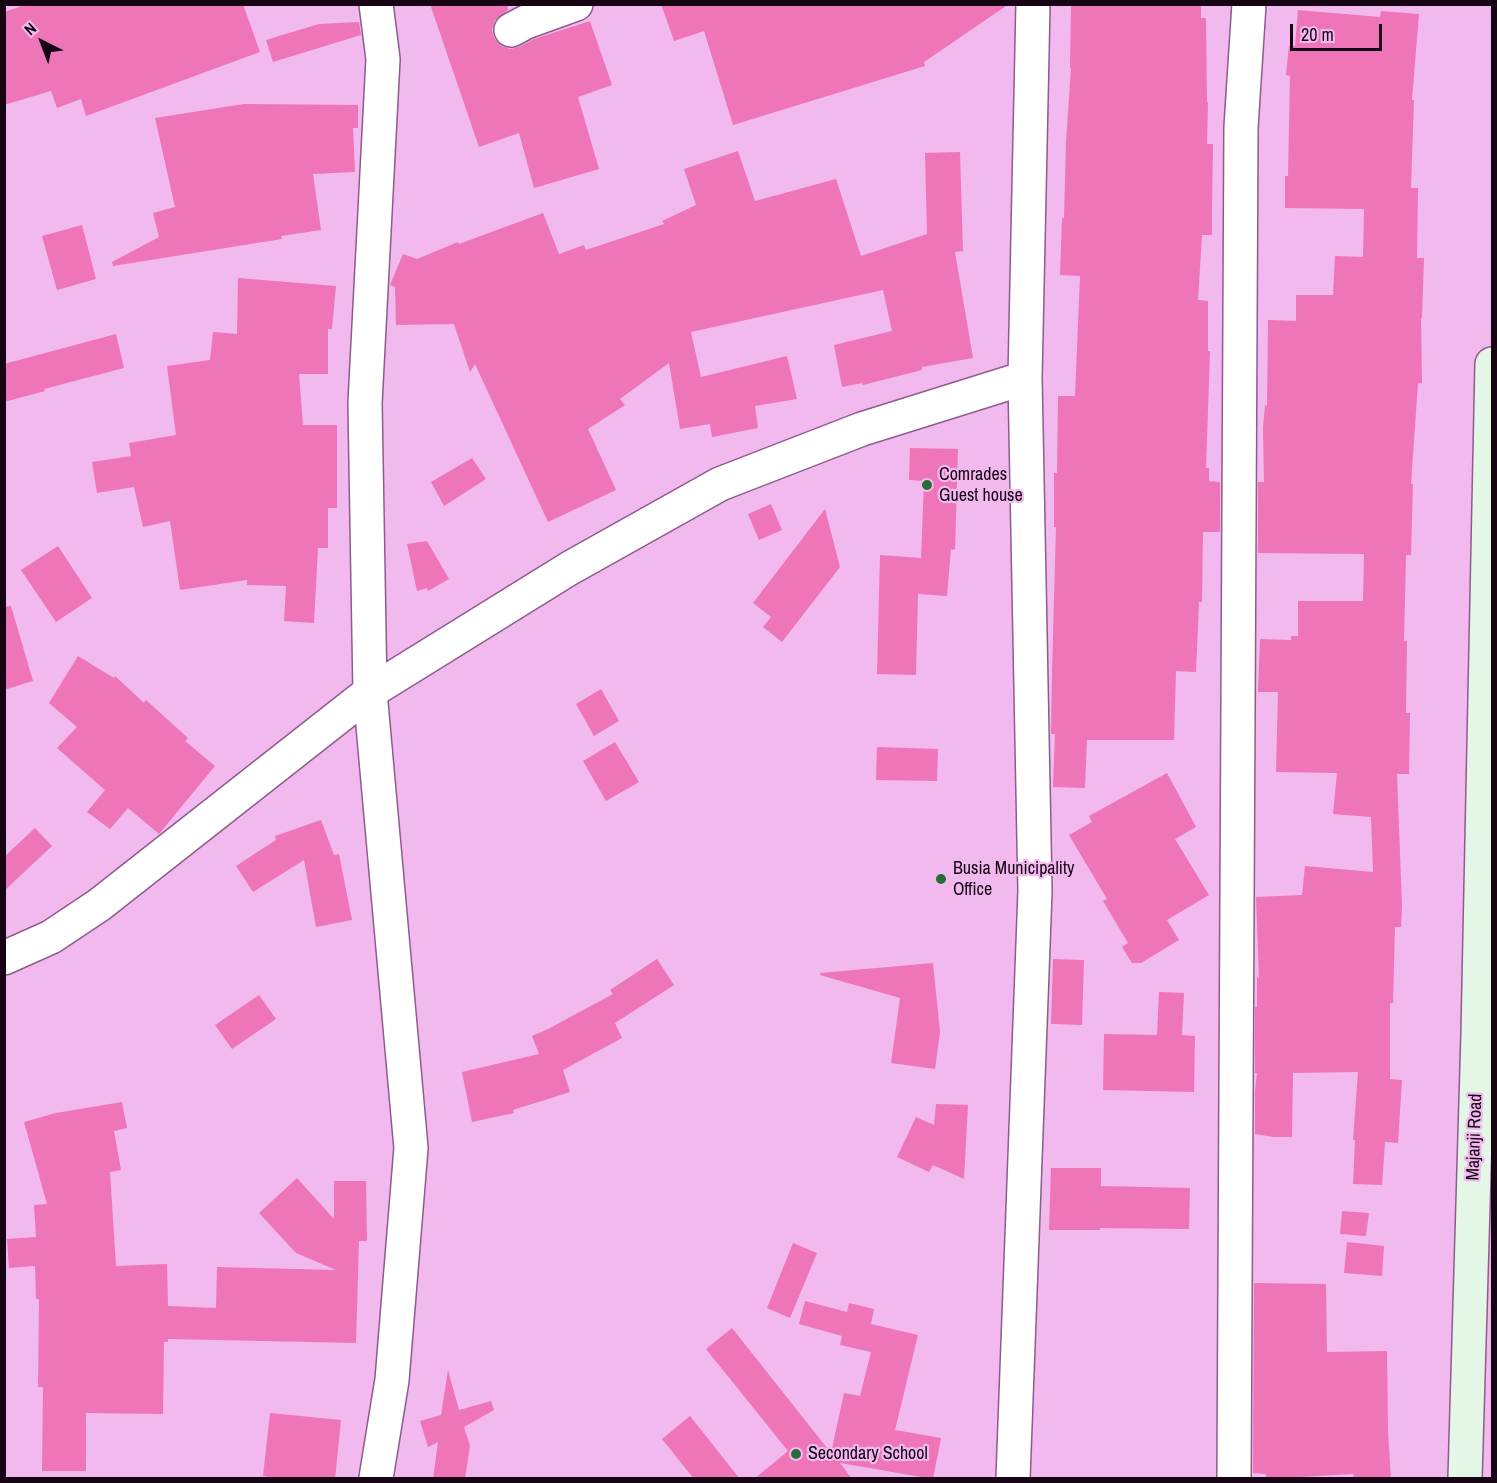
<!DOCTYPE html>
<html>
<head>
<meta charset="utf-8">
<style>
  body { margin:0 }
  #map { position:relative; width:1497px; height:1483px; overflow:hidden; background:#f1b9ee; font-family:"Archivo Narrow",sans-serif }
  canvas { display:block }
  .frame { position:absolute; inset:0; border:6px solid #160415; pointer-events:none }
  .north { position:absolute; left:12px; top:12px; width:60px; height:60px; -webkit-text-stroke:4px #f1b9ee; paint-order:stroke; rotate:318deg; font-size:16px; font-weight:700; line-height:24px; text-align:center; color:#160415 }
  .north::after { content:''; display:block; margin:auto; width:21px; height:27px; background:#160415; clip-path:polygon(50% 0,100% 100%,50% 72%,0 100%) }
  .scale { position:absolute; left:1290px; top:24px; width:92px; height:27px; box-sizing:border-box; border:3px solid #160415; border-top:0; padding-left:8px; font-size:18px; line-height:21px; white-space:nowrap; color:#160415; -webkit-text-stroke:4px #f1b9ee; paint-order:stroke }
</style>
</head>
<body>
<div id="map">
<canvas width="1497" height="1483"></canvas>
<div class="frame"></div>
<div class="north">N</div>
<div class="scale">20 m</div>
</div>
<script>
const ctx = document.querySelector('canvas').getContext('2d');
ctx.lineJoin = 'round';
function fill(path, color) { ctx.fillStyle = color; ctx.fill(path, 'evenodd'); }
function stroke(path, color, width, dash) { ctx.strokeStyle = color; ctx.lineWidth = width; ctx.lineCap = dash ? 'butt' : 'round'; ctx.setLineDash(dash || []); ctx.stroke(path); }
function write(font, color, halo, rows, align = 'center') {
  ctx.font = font + ' "Archivo Narrow",sans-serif'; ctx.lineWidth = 4.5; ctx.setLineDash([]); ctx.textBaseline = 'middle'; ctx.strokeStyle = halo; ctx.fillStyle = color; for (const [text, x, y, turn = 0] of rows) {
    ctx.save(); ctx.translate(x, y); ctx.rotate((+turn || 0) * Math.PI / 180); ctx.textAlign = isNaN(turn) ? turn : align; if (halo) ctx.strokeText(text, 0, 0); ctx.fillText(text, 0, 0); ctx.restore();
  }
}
fill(new Path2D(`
  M28,4h215l17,48 -174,64 -5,-17 -24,9 -6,-17 -47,14v-93z
  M430,4h77l1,6 -13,10 -3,10 2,8 7,8 9,3 9,-2 15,-8 56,-18 22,64 -34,12 21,72 -65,19 -15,-55 -40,14z
  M661,4h348l-85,58 1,4 -192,59 -29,-94 -30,10z
  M1137,4h64v14h5l1,84h1l-1,42h6l-1,66v25h-10l-4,65 10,1v50h2l-4,117h3v13l11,1v50h-17l-1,70h-3l-3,70 -20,-1 -2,69h-87l-2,48 -32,-1 2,-53h-4l1,-63 4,-144h-2v-54h3l1,-77h17l5,-120 -20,-1 2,-57h2l2,-76 5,-74h-1l1,-63 66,1z
  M1298,10l82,7 1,-6 38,3 -7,86h2l-3,88h7l-1,70h7l-2,60h-1l1,65h-4l-7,101h2l-2,71h-5l-2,86h3l-1,72h4l-1,61h-12l5,132 -1,21h-6l-2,76h-3v76l12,1 -4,63 -13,-1 -3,43 -29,-1 2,-44h-2l5,-68 -65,1 -1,64h-19l-18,-3v-43l2,-18h-2v-66h2v-31l2,3 -3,-82 46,-2 3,-29 68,6 -2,-55 -38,-3 4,-41 -61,-1 2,-80h-20l2,-53 31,1v-4h7v-35h65l1,-47 -106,-1v-71h6l-1,-54 2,-23 2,1 1,-86 28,1v-26h37l2,-39 28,1 1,-48 -79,-1v-32h3l2,-100 -4,-1 3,-29h6z
  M359,22l2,13 -88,27 -7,-22 53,-16z
  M244,104l114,1v23h-5l2,44 -42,2 8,56 -40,6 1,3 -169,27 -1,-4 47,-25 -6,-24 22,-6 -20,-89z
  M738,151l17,50 81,-22 25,77 66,-22 -2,-81 35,-1 3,99 -8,1 18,106 -51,9v3l-59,15 -1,-2 -20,4 -8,-42 58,-14 -9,-41 -192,42 10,45 86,-21 10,43 -42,7 3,22 -46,9 -2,-13 -30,5 -11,-66 -49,36 5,6 -37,24 28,61 -68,32 -73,-158 -5,8 -16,-48 -58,1 -1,-38 -5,-2 13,-31 14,5 41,-17 1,2 84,-31 16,41 25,-9 2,5 78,-26 -2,-3 34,-16 -12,-36z
  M82,225l14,54 -39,11 -15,-54z
  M238,278l98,8 -4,43h-4v45h-29l4,51h34v83h-9v40h-10l-4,75 -30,-2 2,-35 -39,-1v-5l-67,10 -10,-69 -27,6 -9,-40 -37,6 -5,-31 39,-6 -2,-13 47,-8 -9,-69 43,-6 3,-28 24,2z
  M116,334l8,34 -80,21 1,2 -41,11v-38z
  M910,448l48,1 -3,101 -4,-1 -4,47 -29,-2 -2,81 -39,-1 3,-119 41,3 3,-77 -15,-1z
  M472,458l14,21 -42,27 -13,-24z
  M771,504l11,26 -23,10 -11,-26z
  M825,509l15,58 -58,75 -19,-15 8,-10 -18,-14z
  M427,541l22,38 -21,12 -1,-3 -10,3 -10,-47z
  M58,546l34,52 -36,24 -35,-52z
  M11,606l22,75 -29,9v-83z
  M78,656l36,22 1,-2 29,27 2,-3 42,38 -3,3 30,25 -56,68 -31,-26 -18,21 -23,-17 18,-22 -48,-42 20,-21 -28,-24z
  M601,689l18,32 -25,15 -18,-32z
  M615,742l24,40 -33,19 -23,-40z
  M877,747l61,2 -1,32 -61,-1z
  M1167,773l29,54 -21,12 34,56 -42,25 12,20 -38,23h-9l-10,-16 6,-4 -25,-42 4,-2 -38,-64 23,-13 -3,-6z
  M321,820l13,35 5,-1 13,66 -36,7 -12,-67 -51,32 -17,-26 40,-26 -1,-4z
  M35,828l17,18 -48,45v-34z
  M657,959l17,26 -59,38 7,15 -59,32 7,22 -57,18 1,3 -42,9 -10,-50 77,-18 -7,-18 16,-7 65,-35 -3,-4z
  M1053,959l31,1 -2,65 -31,-1z
  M933,963l7,69 -5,37 -44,-6 9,-65 -80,-23v-2z
  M1159,992l25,1 -2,42 13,1 -1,56 -91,-2 1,-56 53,1z
  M259,995l17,24 -44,30 -17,-24z
  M122,1102l5,26 -13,3 7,39 -11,2 6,94 51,-2 1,42 48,2 1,-41 119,3 -40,-17 -37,-40 38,-35 37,41v-38h32l1,60h-8l-3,102 -188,-4v3h-4l-1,72 -77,-1v58h-44l1,-84h-5l1,-88h-3l-1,-33 -26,2 -2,-29 29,-2 -2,-32 13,-1 -23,-82 32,-9z
  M936,1104l32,1 -4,74 -31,-14 -4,7 -32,-15 19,-40 18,8z
  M1051,1168h50v18l89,2 -1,41 -89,-1v2h-51z
  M1342,1211l27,2 -3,23 -26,-2z
  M1347,1242l37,4 -2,30 -38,-3z
  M793,1243l24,10 -27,65 -23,-10z
  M1254,1283l72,1 1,68 60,-1 1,81 3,47h-37l-1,-5 -87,5v-5l-13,-1z
  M805,1301l42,11 2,-9 25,6 -3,15 47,11 -23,95 46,8 -8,41 -93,-16 12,16h-98l34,-28 -82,-102 26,-21 99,125 13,-60 16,3 11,-44 -31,-7 2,-9 -43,-12z
  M448,1370l11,40 32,-9 3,9 -30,17 6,19 -5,33h-32l5,-37 -10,5 -8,-26 21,-6z
  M270,1413l71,7 -6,59h-54l-18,-3z
  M690,1416l50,63h-46l-32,-40z`), '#ee75b7');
const street = new Path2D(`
  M376,4l7,55 -18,344 5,289 41,456 -19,232 -16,98
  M511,30l15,-8 50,-18
  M4,958l47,-21 48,-32 271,-213 200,-124 150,-84 142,-55 163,-51
  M1013,1478l22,-587 -10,-513 8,-374
  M1234,1478l7,-1351 8,-123`);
const secondary = new Path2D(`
  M1465,1478l13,-444 14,-670`);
stroke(street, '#8e5c8c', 36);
stroke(secondary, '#8e5c8c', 36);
stroke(street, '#fff', 33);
stroke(secondary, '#e4f6e6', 33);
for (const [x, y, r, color] of [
  [927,485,6,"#276c37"],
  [941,879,6,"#276c37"],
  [796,1454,6,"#276c37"]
]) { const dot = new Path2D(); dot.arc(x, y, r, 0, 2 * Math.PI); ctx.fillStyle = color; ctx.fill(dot); stroke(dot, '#f1b9ee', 2); }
write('18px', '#160415', '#f1b9ee', [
  ["Comrades",939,475],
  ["Guest house",939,496],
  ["Busia Municipality",953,869],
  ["Office",953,890],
  ["Secondary School",808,1454]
], 'left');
write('18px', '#160415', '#f1b9ee', [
  ["Majanji Road",1475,1137,-88]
]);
</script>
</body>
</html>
